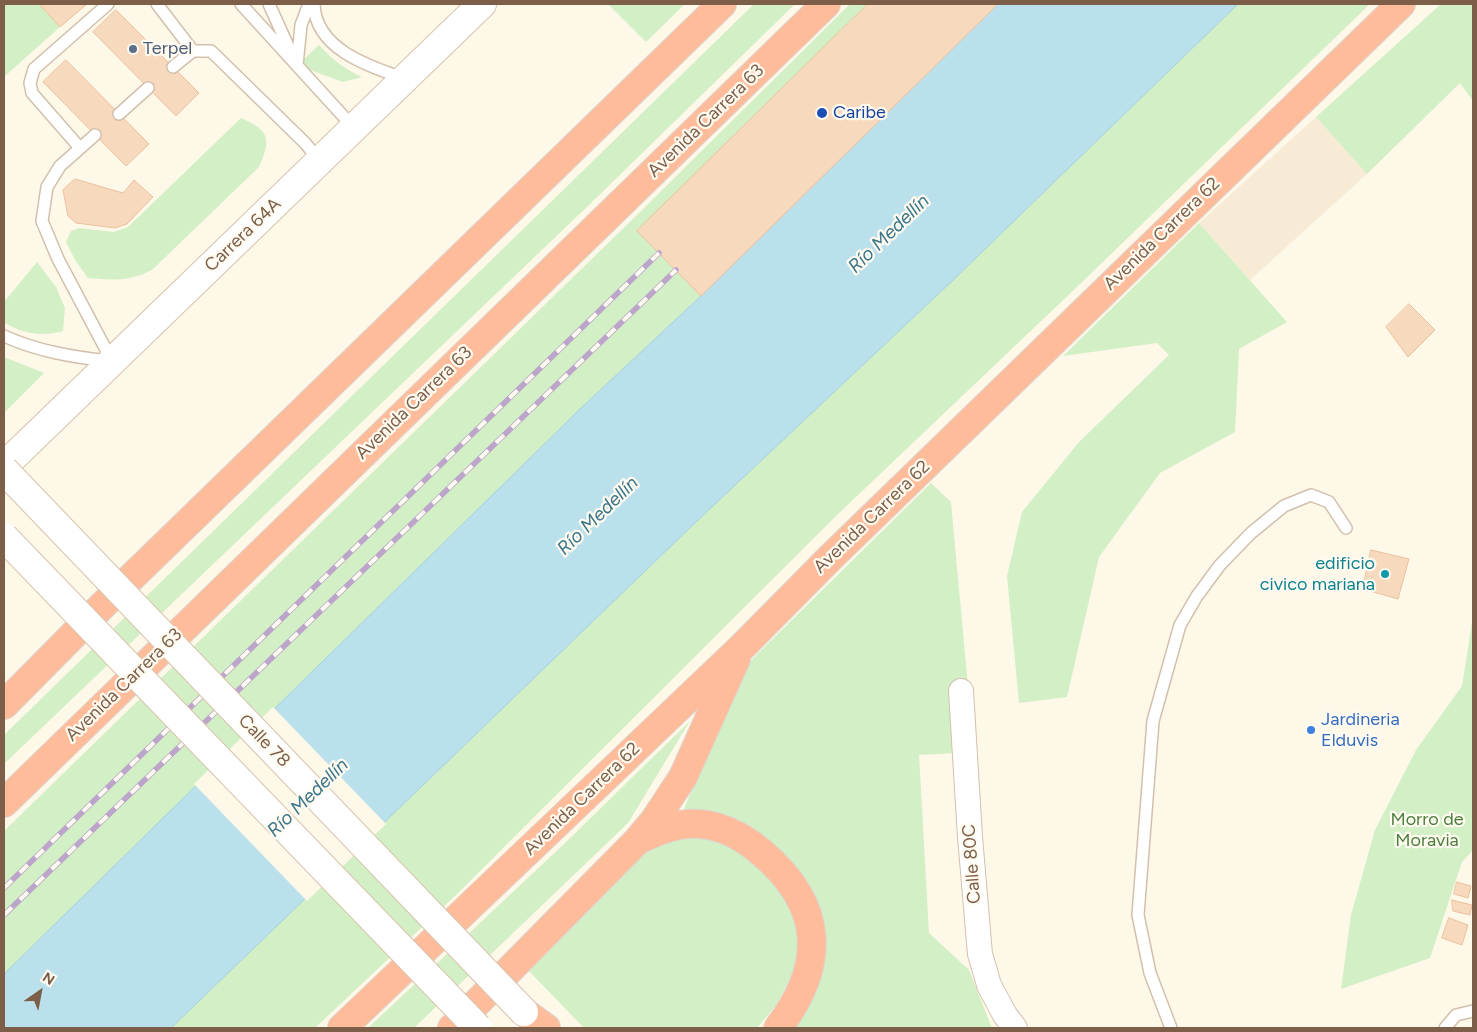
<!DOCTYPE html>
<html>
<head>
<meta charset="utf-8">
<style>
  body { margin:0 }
  #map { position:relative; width:1477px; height:1032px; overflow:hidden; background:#fef8e9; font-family:Figtree,sans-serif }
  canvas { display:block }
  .frame { position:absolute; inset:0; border:5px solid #7d5f49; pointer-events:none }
  .north { position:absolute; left:15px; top:967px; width:50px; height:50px; -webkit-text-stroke:4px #fffbf1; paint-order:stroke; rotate:33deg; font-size:14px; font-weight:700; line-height:20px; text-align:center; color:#7d5f49 }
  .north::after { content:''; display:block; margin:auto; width:18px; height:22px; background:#7d5f49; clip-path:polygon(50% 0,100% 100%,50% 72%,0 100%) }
</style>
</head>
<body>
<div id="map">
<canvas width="1477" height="1032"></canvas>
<div class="frame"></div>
<div class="north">N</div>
</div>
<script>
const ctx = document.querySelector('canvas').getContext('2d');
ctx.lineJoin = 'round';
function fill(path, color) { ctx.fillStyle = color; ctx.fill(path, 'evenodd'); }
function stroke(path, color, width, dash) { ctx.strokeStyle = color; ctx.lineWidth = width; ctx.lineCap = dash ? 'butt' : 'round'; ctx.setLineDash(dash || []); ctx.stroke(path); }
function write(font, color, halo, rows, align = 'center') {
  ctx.font = font + ' Figtree,sans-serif'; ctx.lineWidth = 4.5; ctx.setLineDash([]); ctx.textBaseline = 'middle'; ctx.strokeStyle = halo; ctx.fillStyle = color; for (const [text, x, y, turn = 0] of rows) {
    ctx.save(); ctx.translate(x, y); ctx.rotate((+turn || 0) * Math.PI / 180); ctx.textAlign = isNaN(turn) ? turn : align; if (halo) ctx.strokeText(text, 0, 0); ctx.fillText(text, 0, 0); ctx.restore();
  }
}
fill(new Path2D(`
  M1316,117l51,57 -117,106 -51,-57z`), '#f7ebd6');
fill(new Path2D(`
  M4,4h39l-2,2 19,21 -56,50z
  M608,4h77l-39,38z
  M754,4h41l-206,201 -585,559v-29z
  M850,4h18l-231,227 64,65 -121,113 -576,565v-143l633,-616z
  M1238,4h132l-291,281 -243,231 -380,379 -141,133h-144l526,-507 253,-238z
  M1441,4h32v97l-13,-18 -93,91 -51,-57z
  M319,45c13,14 25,24 43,32l-19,5 -33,-12 -8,-9z
  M241,118c28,12 31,21 18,49l-107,103c-25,12 -37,10 -64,8l-13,-18 -9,-18 5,-11 8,-3 35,4 14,-5z
  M1199,223l88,99 -48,27 -4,83 -75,41 -61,84 -32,140 -48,6 -12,-127 15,-64 57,-70 90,-87 -12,-12 -94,13z
  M37,262l19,25 9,21 -2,23c-20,6 -42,3 -59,-9v-20z
  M4,357l40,16 -40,40z
  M931,483l20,19 23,250 -55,3 10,178 40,37 23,58h-199l22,-120 -132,-97 59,-142z
  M1473,616v234l-11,12 -32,96 -89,31 10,-74 24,-85 41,-80 46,-64z
  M690,721l-62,102 -214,205h-46l196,-184z
  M682,833l54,12 51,51 14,34 -4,35 -20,39 -20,24h-173l-57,-59 119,-124z`), '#d3efc5');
const water = new Path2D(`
  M998,4h240l-288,279 -253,238 -526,507h-167v-54l576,-565 121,-113z`);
fill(water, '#bae0eb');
stroke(water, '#9fd0de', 1);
fill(new Path2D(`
  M273,707l113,117 -79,77 -113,-117z`), '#fef8e9');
const building = new Path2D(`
  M43,4h44l-27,23 -19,-21z
  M868,4h130l-297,292 -64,-65z
  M116,10l83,83 -23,23 -83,-84z
  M66,60l83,84 -23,22 -83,-84z
  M75,179l48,14 11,-13 19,17 -26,27 -12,4 -39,-5 -8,-7 -5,-26z
  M1409,304l26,26 -27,27 -22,-30z
  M1371,550l38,9 -11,40 -35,-10z
  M1457,882l14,4 -3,12 -14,-4z
  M1452,900l20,5 -2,10 -17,-4z
  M1449,918l19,7 -6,20 -20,-7z`);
fill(building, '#f7d9bd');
stroke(building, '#ecc09c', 1);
const lane = new Path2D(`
  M157,4l36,47
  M241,4l113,124
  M269,4l23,51
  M314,4c1,44 53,62 89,74
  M297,65l4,-40 8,-21
  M173,67l20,-16h18l94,92 15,18
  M119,114l29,-26
  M95,135l-35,31 -13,21 -5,34 16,38 54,102
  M80,148l-48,-55 -2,-10 4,-14 74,-65
  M4,336c33,15 68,21 105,25
  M1171,1028l-21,-55 -12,-58 15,-194 27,-96 17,-29 23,-31 31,-32 33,-27 27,-11 18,7 17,26
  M1445,1028l11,-13 17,-4`);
const street = new Path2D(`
  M961,691l9,146 10,117 9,31 16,30 10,13`);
const secondary = new Path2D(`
  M4,466l478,-462`);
const highway = new Path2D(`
  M4,705l98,-99 620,-602
  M4,803l822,-799
  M638,840c16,-7 33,-15 50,-16 27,-2 53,11 73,28 63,53 66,112 17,176
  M524,1012l22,16
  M342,1028l400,-381 88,-89 571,-554
  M452,1028l186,-188 16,-19 29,-44 53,-118`);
stroke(lane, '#d3c0ac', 14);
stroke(street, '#d3c0ac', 26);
stroke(secondary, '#d9c3ac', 30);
stroke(highway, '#ddd5d0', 30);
stroke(lane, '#fff', 11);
stroke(street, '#fff', 24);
stroke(secondary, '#fff', 28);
stroke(highway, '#febc9a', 28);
const rail = new Path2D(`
  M4,888l655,-635
  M4,915l672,-645`);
stroke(rail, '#bca4cb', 5.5);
stroke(rail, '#fffbf1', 4, [11]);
const secondaryBridge = new Path2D(`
  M4,470l520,542
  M4,537l474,491`);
stroke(secondaryBridge, '#d9c3ac', 30, []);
stroke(secondaryBridge, '#fff', 28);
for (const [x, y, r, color] of [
  [133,49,5,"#5c6f8a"],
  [822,113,6,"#1a4fb4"],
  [1385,574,5,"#0f9aa8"],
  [1311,730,5,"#3f7fe0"]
]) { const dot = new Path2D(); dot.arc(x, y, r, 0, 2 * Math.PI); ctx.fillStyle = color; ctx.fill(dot); stroke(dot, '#fffbf1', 2); }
write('18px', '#4e5e75', '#fffbf1', [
  ["Terpel",143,49]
], 'left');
write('18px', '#164399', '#fffbf1', [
  ["Caribe",833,113]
], 'left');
write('18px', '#7d5f49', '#fffbf1', [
  ["Avenida Carrera 63",706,121,-44],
  ["Avenida Carrera 62",1162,234,-44],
  ["Carrera 64A",243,235,-44],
  ["Avenida Carrera 63",414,403,-44],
  ["Avenida Carrera 62",872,517,-44],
  ["Avenida Carrera 63",124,685,-44],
  ["Calle 78",264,741,46],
  ["Avenida Carrera 62",582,799,-44],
  ["Calle 80C",972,864,-94]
]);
write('18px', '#0d838f', '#fffbf1', [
  ["edificio",1375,564],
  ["civico mariana",1375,585]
], 'right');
write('18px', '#366cbe', '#fffbf1', [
  ["Jardineria",1321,720],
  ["Elduvis",1321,741]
], 'left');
write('18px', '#4b7e3c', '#fffbf1', [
  ["Morro de",1427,820],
  ["Moravia",1427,841]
]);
write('italic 19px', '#3c778b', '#fffbf1', [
  ["Río Medellín",889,234,-44],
  ["Río Medellín",598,516,-44],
  ["Río Medellín",308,798,-44]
]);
</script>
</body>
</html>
